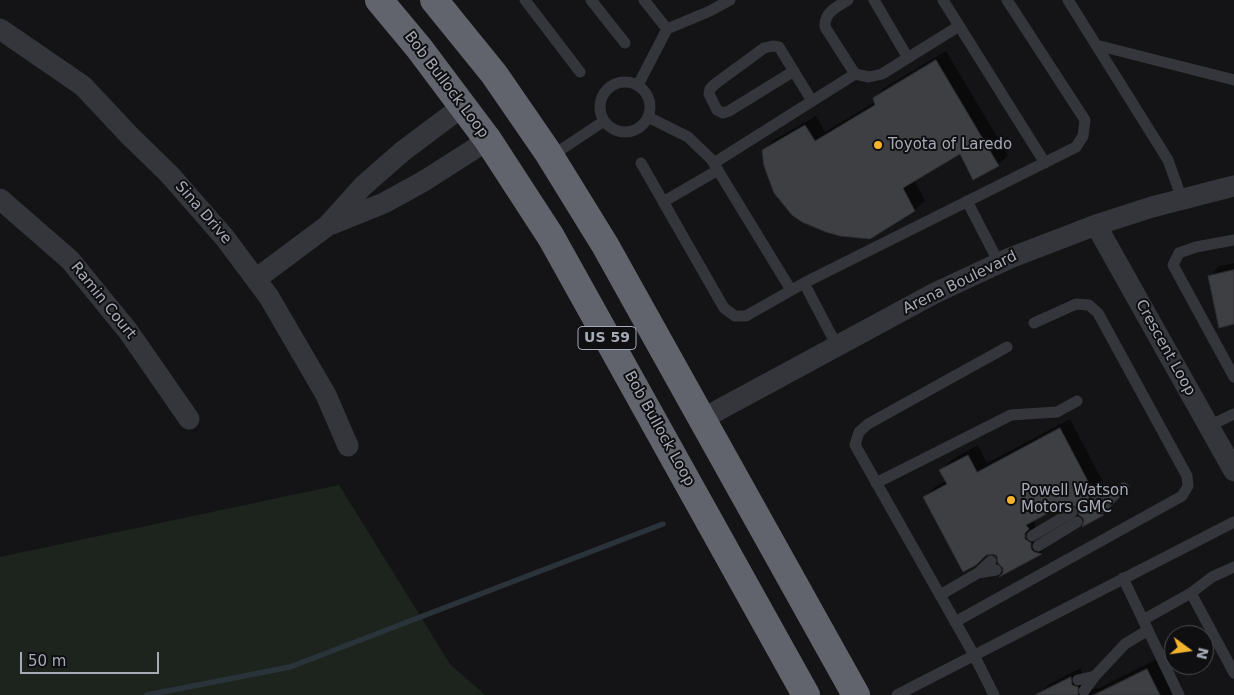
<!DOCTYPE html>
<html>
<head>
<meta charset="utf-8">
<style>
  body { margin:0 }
  #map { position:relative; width:1234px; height:695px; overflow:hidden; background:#141416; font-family:"DejaVu Sans",sans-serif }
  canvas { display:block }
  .north { position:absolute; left:1164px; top:625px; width:50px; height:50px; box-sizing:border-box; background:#0f0f11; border:1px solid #4b4d53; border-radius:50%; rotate:104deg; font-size:14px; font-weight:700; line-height:20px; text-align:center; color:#a5aab6 }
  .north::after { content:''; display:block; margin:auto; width:18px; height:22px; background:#f4b32d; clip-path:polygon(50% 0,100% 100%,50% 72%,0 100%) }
  .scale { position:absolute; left:20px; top:652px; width:139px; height:22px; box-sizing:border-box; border:2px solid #a5aab6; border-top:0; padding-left:6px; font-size:15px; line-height:18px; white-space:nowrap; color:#a5aab6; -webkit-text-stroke:4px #0f0f11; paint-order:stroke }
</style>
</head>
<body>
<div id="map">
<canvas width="1234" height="695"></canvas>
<div class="north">N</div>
<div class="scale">50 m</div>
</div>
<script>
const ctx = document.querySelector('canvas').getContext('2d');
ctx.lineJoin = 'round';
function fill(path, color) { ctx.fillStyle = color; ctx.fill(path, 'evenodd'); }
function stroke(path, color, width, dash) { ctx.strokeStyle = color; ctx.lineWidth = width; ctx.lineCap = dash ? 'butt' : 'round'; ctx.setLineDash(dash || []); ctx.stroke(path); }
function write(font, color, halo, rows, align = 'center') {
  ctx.font = font + ' "DejaVu Sans",sans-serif'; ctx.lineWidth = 4; ctx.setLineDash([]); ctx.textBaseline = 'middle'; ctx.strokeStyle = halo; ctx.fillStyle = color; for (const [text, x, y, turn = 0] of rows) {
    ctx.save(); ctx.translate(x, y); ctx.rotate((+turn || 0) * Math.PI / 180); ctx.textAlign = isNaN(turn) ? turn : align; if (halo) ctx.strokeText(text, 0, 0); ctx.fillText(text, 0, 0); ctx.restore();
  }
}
fill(new Path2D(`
  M339,485l111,179 35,31h-485v-138z`), '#1c241d');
fill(new Path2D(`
  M946,51l62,104 -10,10 -38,-13 -46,28 11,20 -10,10 -45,27 -106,-87 10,-10 42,-24 9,16 50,-30 -1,-4 10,-10z
  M1234,263v60l-25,-46 10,-11z
  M1070,419l32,61 -3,4v6l6,5 7,10 -9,9 -18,10 1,-3 -7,-14 -12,-5 -29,16 -3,3v8l6,4v6l9,5 -9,9 -37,20 1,-5 -7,-12 -73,-59 10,-10 11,-6 -5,-11 10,-10 27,-15 9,18z
  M1157,659l18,36h-137l10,-10 33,-17 1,7 5,9 6,5 6,-1z`), '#0007');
stroke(new Path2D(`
  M147,695l143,-28 373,-143`), '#2a323a', 5.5);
const building = new Path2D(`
  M936,60l63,106 -26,14 -13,-26 -57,34 12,23 -45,28 -30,-3 -14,-4 -24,-10 -10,-7 -18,-22 -10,-27 -2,-16 43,-25 10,16 60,-36 -2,-7z
  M1234,270v54l-15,4 -11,-52z
  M1060,428l33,63 -4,4v5l6,5 2,8 7,2 -22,12 2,-6 -1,-3 -4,-3 -1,-7 -6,-3 -4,1 -1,-3 -41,22 3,4 -4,4v6l6,4v6l3,3 8,2 -43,23 4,-4v-5l-5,-5 -1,-7 -4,-2 -7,1 -10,10 -13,7 -40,-75 24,-13 -8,-14 29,-15 9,17z
  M1147,669l13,26h-66z
  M1071,677l1,8 6,2v8h-43z`);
fill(building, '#3e3f43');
stroke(building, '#2e2e32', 1);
stroke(new Path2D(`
  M525,0l55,72
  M591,0l34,43
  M848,0c-11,7 -24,12 -23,27l30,47
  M874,0l34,58
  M943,0l102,163
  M1068,0l100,160 14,39
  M667,29l43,-18 20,-11
  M1096,45l138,35
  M794,71l-65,40 -6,2 -6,-3 -8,-16 1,-5 5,-5 49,-36 9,-2 6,1 33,54
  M600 107a25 25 0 1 1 50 0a25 25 0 1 1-50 0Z
  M638,85l29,-56 -23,-29
  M648,117l40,20 23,22 80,131
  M550,157l54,-36
  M641,163l83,145 11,8h11l58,-33
  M714,163l141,-89 14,3 13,-3 77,-48
  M967,201l32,62
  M663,202l55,-32
  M1234,240l-38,7 -17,6 -6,12 61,112
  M837,346l-33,-63 272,-136 7,-11 2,-16 -78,-120
  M1209,426l25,-12
  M876,483l135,-68 46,-3 20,-11
  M1096,498l20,-5
  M1102,508l14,-15 8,-5
  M1032,536l40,-24
  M1038,546l39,-24
  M978,573l18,-3
  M1123,578l56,117
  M1191,593l21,-16 22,-10
  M940,595l38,-22 13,-12
  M1143,620l48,-27 43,80
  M955,622l227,-126 6,-10 -1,-10 -89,-163 -9,-8 -13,-1 -42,19
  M1078,680l17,-4
  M1084,691l11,-15 30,-32 23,-14
  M897,695l337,-173
  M994,695l-20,-40 -119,-210 4,-13 9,-8 139,-77`), '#35363b', 11);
stroke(new Path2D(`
  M0,29l83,57 46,49 41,40 55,63 44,59 57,98 22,51
  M0,199l70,61 58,71 61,88
  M332,224l52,-21 40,-22 64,-41
  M1096,225l138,246
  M256,279l71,-53 36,-40 40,-35 60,-45
  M702,419l233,-126 75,-35 86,-33 56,-18 82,-21`), '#35363b', 21);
stroke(new Path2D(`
  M379,0l40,48 69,92 63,97 255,458
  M434,0l60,74 53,77 58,94 251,450`), '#61646c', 28);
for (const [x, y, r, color] of [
  [878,145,5,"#f4b32d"],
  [1011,500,5,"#f4b32d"]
]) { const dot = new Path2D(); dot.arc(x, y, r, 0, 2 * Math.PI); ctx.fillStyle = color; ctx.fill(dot); stroke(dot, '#0f0f11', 2); }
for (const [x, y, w] of [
  [607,338,58]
]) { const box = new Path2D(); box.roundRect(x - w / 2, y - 11.5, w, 23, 4); ctx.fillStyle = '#0f0f11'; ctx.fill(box); stroke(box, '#a5aab6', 1); }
write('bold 14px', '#a5aab6', null, [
  ["US 59",607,338]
]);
write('15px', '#a5aab6', '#0f0f11', [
  ["Bob Bullock Loop",446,85,53],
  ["Sina Drive",203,213,49],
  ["Arena Boulevard",960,283,-26],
  ["Ramin Court",103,301,51],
  ["Crescent Loop",1165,348,61],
  ["Bob Bullock Loop",659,429,61]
]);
write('15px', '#a5aab6', '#0f0f11', [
  ["Toyota of Laredo",888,145],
  ["Powell Watson",1021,491],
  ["Motors GMC",1021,508]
], 'left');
</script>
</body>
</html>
